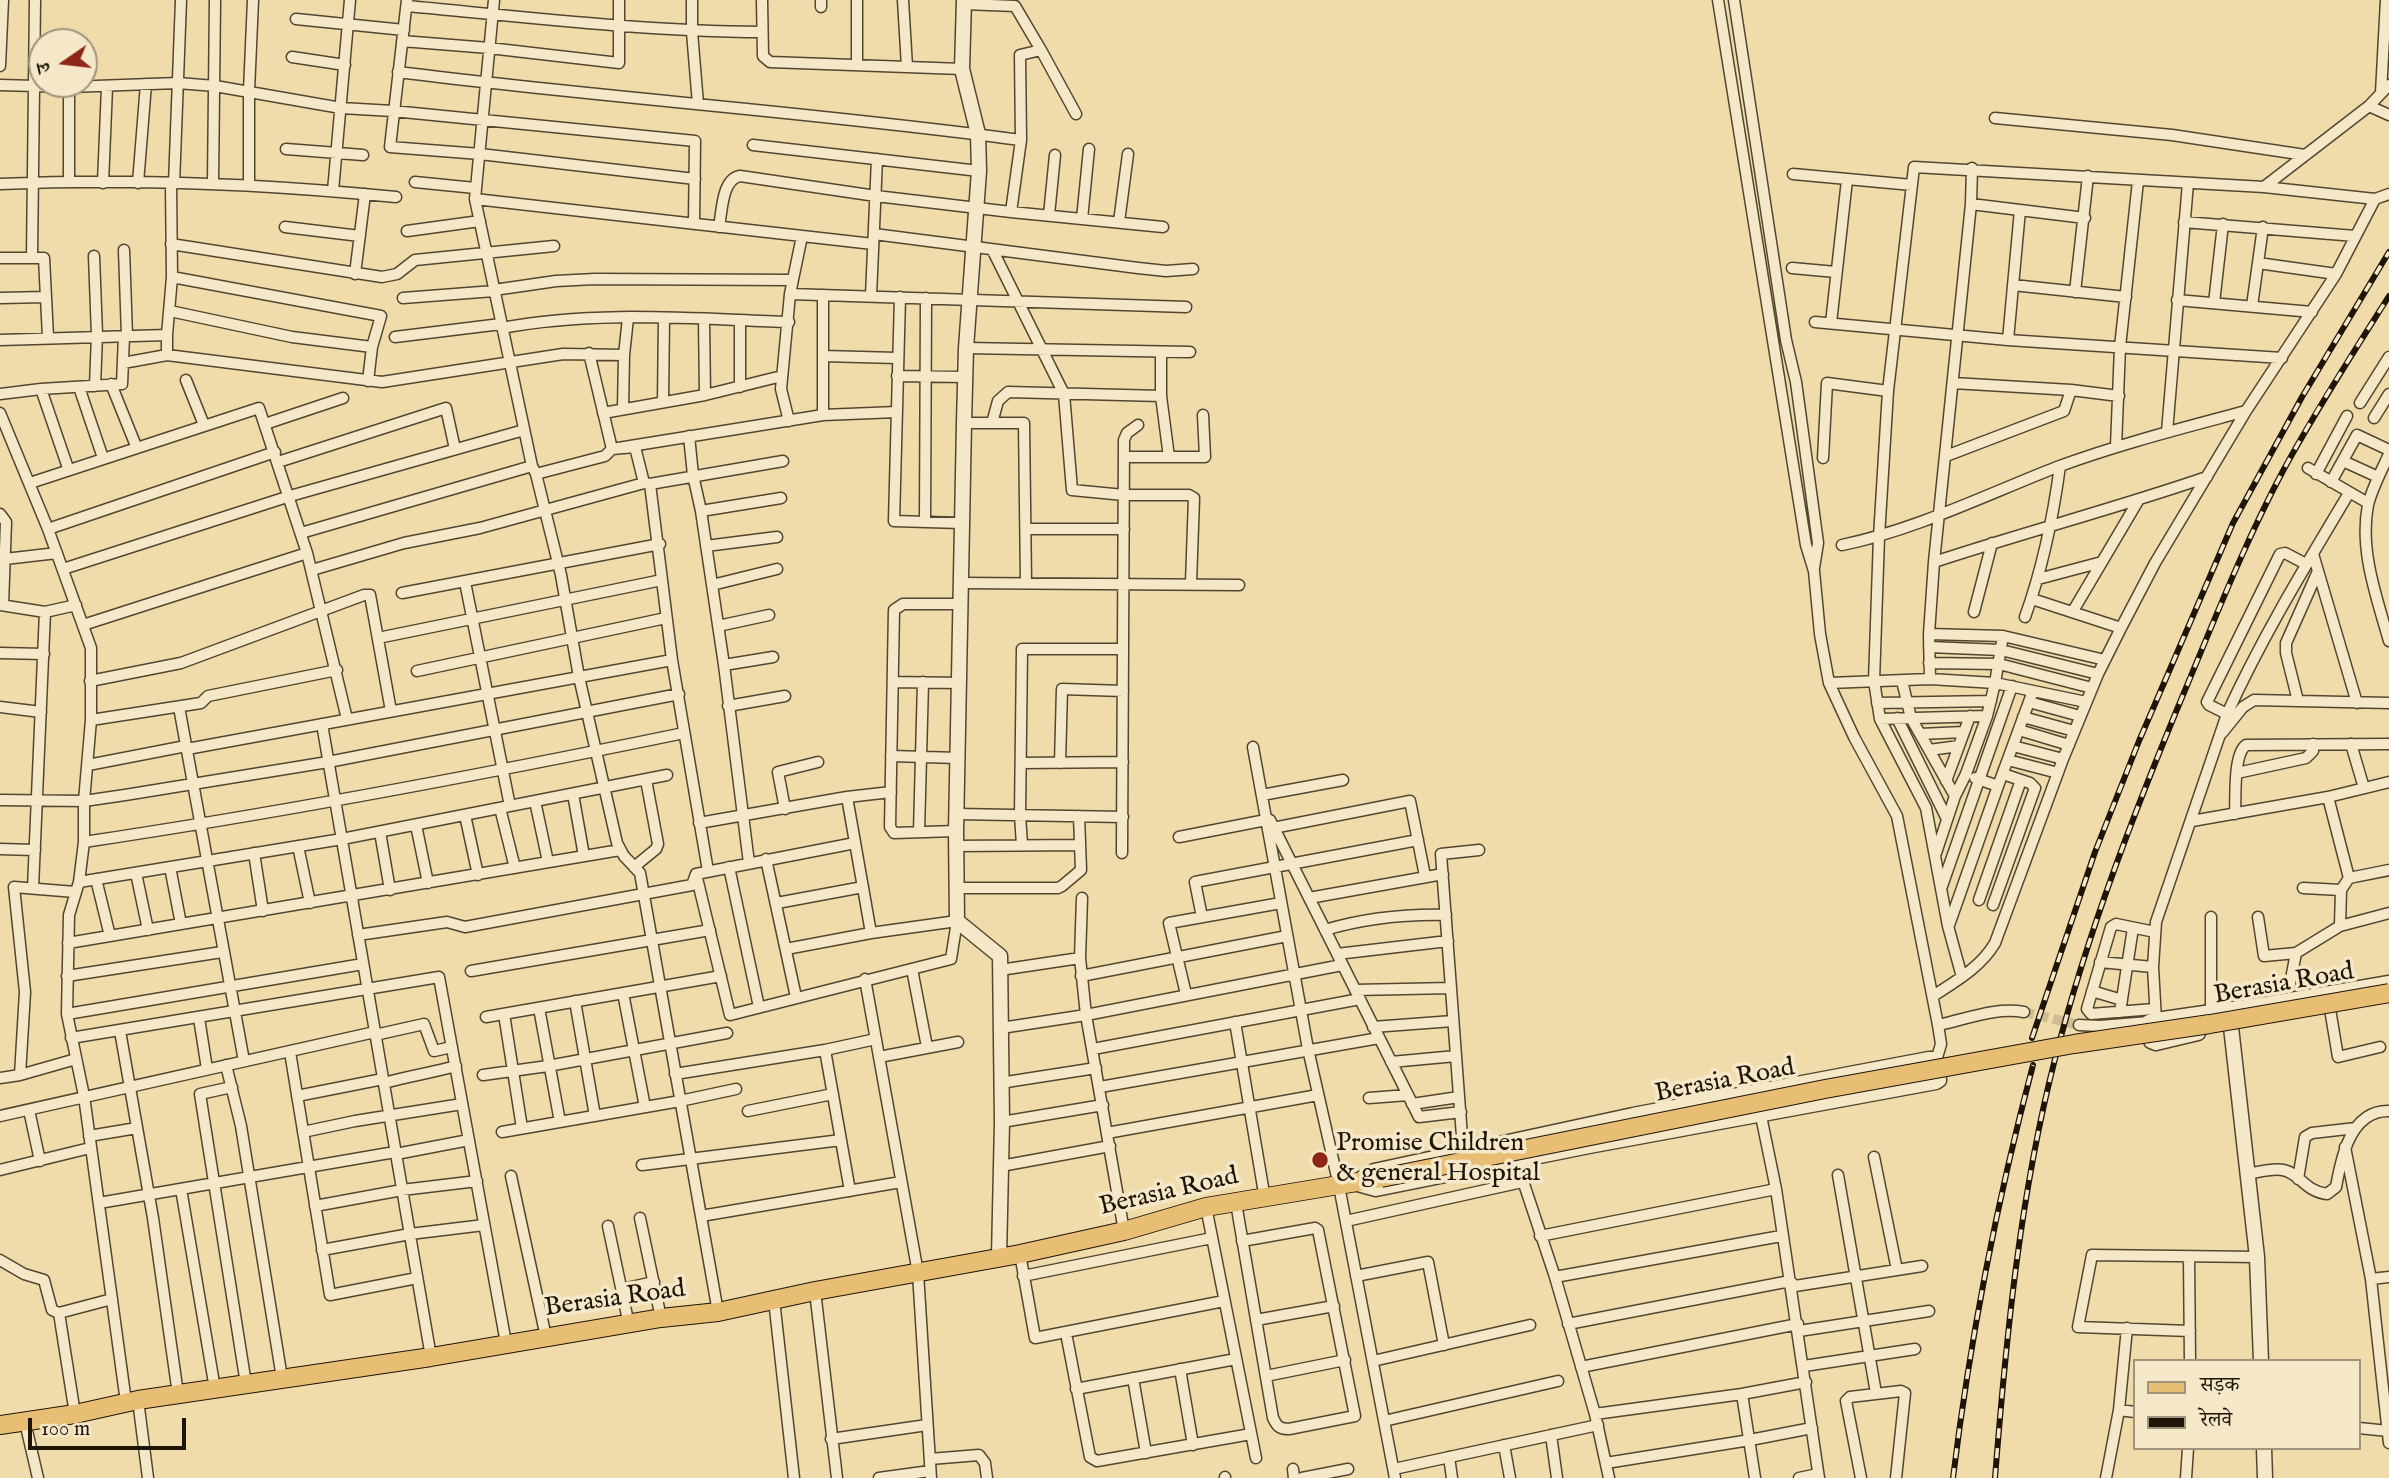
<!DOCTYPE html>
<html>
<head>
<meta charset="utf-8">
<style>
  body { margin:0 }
  #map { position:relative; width:2389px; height:1478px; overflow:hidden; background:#f0dcaa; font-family:"IM FELL English","Noto Serif Devanagari",serif }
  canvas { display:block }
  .legend { position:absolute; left:2133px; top:1359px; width:228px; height:91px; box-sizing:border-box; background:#f5e8c8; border:2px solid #9f937b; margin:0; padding:9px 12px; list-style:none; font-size:21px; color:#1e1408 }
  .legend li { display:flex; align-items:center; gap:14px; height:35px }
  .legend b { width:35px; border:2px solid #9f937b }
  .north { position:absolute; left:28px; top:28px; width:70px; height:70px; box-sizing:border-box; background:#f5e8c8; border:2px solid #9f937b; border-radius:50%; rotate:256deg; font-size:19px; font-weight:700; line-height:28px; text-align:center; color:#1e1408 }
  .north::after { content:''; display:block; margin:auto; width:24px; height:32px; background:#8f2418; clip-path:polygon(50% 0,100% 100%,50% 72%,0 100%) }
  .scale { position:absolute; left:28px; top:1418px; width:158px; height:32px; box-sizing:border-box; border:4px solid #1e1408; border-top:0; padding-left:9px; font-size:21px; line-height:24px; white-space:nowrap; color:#1e1408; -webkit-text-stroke:5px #f5e8c8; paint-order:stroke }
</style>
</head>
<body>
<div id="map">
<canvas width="2389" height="1478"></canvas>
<ul class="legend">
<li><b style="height:9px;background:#e8be75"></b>सड़क</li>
<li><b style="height:9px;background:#1e1408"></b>रेलवे</li>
</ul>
<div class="north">उ</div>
<div class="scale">100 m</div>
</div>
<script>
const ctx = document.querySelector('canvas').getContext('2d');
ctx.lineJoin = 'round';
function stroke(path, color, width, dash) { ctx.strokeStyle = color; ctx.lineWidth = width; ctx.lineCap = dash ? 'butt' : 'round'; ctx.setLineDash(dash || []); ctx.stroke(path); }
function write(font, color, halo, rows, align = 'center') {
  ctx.font = font + ' "IM FELL English",serif'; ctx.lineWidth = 7; ctx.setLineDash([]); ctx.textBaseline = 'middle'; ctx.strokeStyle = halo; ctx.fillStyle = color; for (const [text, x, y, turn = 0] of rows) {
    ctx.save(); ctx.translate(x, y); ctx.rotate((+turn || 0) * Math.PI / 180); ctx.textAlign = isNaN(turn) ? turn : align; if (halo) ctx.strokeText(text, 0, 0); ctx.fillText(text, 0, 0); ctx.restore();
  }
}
stroke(new Path2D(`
  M2024,1012l55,13`), '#d0be92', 10, [10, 5]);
const minor = new Path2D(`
  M407,0l-17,147 90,7 215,25
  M494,0l-19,199 57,267 4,8 25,101 18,102 38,166 7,13 16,17 78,439
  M692,0v32l6,72
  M762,0l1,56 7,6 192,7
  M821,0v7
  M857,0v65
  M903,0l4,67
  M1718,0l88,545 8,26 6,63 9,49 25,54 43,79 41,209 3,19 -5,17
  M1734,0l52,340 10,42 22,161 -4,25
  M964,4l51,2 26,44 -21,5 1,85
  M407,6c118,11 236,25 355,26
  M296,19l108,11
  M402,41l87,7 130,15v-63
  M1041,50l35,64
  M292,57l53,8
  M0,66l3,-66
  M398,72c207,26 416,40 623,68l-10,72 -135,-16 -136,-20c-18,3 -18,35 -21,51
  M0,85l69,2 109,-4 37,3 126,22 52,3 302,30 -1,83
  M2381,93l5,-93
  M2369,106l20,9
  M1995,118l177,17 133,20
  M753,145l226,26
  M286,149l77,6
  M1793,174l119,11
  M69,182v-95
  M415,182l60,6
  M103,183l4,-96
  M138,183l8,-99
  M213,183l2,-183
  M0,184c132,-6 265,0 396,13
  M174,184l7,-184
  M249,184v-93l4,-91
  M2264,187l105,-81 20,-21
  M333,191l17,-191
  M475,199l398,45
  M1971,204l114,14
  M1011,212l152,15
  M1049,215l6,-60
  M1082,219l7,-70
  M1119,222l9,-68
  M2184,222l171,14
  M285,227l75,9
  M407,231l73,-10
  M874,234l264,34 28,3 27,-2
  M171,244l211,33 15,-3 18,-14 139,-14
  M124,250l3,86
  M993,251l71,143 8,96 52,5h65l5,3 -3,85
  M94,256l3,79 -2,51
  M0,258h44l4,79
  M32,258l3,-258
  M2258,263l78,11
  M1792,268l44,4
  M355,274l10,-80
  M172,277l209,39 -9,31
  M2013,285l113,12
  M494,290l62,-9 39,-2 197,1
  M2075,292l13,-116
  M790,294l396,13
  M871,296l6,-137
  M900,297l-6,224 67,2
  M0,298l46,-1
  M403,298l91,-7
  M2177,300l135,12
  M2214,303l9,-79
  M2252,306l11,-79
  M170,311l122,26 80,10 -4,34
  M704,320l1,75
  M1815,322l193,18 274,18
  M1831,323l16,-143
  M502,328c94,-18 192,-9 287,-6
  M167,335l5,-58 -1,-93
  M395,337l106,-13
  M0,340l167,-5v20l215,27 181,-28 61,1
  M2008,340l12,-130
  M966,348l224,4
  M589,353l23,96 23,-2 9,36
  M1161,353v43l8,61
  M823,356l74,2
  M123,363l44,-8
  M897,376l68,1
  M186,380l18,45
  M1953,383l118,7 48,6
  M111,384l25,62
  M79,387l24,71
  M740,387v-67
  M41,389l27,79
  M0,394l41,-5 81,-5 2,-48
  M663,402l1,-84
  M2360,403l29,-46
  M623,409l1,-54 4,-37
  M0,413l48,116 43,119v72l-7,81v41l-5,40 -10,33 -2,99 17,82 42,306
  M603,413l102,-18 77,-19
  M823,415v-120
  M2374,418l15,-24
  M789,421l-8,-32 9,-95 12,-58
  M964,423h60l2,160
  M992,423l6,-22 10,-9 153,4
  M265,424l78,-26
  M2167,432l21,-249
  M689,436l4,39 8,36 23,154 25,198
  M2116,447l4,-100 18,-166
  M2389,454c-7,16 -17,34 -21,51 -9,45 9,93 21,136
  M1946,456l118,-45 7,-21
  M1124,457h81l-2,-42
  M1823,458l4,-75 61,8
  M2343,461l35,16
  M278,462l168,-54 9,41
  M2308,468l60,35
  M536,474l69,-18 7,-7 211,-34 74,-3
  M2316,474l31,-58
  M2331,482l26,-47 32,15
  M30,483l229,-75 48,145 40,166
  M650,484l22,176 36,211
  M701,511l80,-13
  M0,514l6,8 -3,83
  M925,522l1,-224
  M48,529l227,-77
  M1027,529h97
  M301,533l231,-67
  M1842,545c73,-15 146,-51 215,-78 62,-23 126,-39 189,-56
  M706,546l71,-9
  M2313,554l44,149
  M5,559l52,-6
  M1934,562c91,-30 183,-54 273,-85
  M63,569l227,-73 234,-66
  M312,570l92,-27 76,-15 164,-45 6,1 133,-23
  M2038,579l64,-17
  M465,582l45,224
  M961,583l278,2
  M712,585l65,-16
  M402,593l258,-49
  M2032,599l89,29
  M0,605l45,7 31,-7
  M2073,611l65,-110
  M1974,612l18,-69
  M2025,617c18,-50 28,-99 35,-151
  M83,625l224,-72
  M718,626l51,-11
  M1929,634l74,2 102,24
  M378,638l284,-58
  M1929,647l72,3 97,24
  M0,653l44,1
  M1929,663l70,1 93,24
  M724,665l49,-8
  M417,671l249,-53
  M1930,679l-1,-45 5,-72 37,-358 1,-36
  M90,681l91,-18 183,-68h6l21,116
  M1902,681l9,37 44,78
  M893,682l67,1
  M1829,683l101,-4 65,4 91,19
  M2298,701l-12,-48v-10l32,-72
  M2029,702l51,14
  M1877,703l114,-2
  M728,706l57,-10
  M0,707l41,5
  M179,707l65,354
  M2227,714l-18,-9 -2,-3 73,-148 5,-1 21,11
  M2023,717l51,14
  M1897,718l50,101
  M1880,719l107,-3
  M91,720l110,-17 7,-7 129,-26
  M322,724l109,633
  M2019,730l50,15
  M2222,733l21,-26 11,-7 135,3
  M1920,734l44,-2
  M2351,744l13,44
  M2013,746l50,13
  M1253,747l55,302 31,137 56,292
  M187,749l485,-89
  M1929,750l30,-4
  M891,756l67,2
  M2008,760l50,13
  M1021,763l102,-1
  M1060,763l2,-74 61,2
  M88,765l98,-19
  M2237,773l69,-15 7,-7v-7
  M1975,778l23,8 35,-95
  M1946,781l24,-65
  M573,794l11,62
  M1262,795l81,-15
  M847,797l24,136
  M2328,797l21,81
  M0,800l84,1 41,-6 203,-33 351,-68
  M535,801l13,61
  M500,808l15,60
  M785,809l-7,-37 40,-10
  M957,814l166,3
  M2235,814c1,-17 -2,-59 11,-69l143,-1
  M465,815l13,60
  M1270,820l149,297 42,-5
  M2192,821l136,-24 61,-15
  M699,823l148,-26 44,-5
  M416,825l12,58
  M1268,829l142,-28 15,75
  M956,831l-62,2 -4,-6 4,-217 9,-6h57
  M380,832l10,58
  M919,832l4,-150
  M1179,837l87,-17
  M84,842c201,-30 401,-68 600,-109
  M1022,845l-2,-30 2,-166h101
  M298,846l12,57
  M956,846l124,-1
  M0,849l35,1
  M254,853l9,58
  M1122,853l2,-413 3,-7 11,-8
  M1936,853l19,-57 11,-22 21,-58 8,-33 8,-47
  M766,859l30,138
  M170,867l11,57
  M634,867l22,-18 2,-5 -12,-64
  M729,867l30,140
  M136,873l12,57
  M696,874l34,141 221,-56 6,-38 -86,12 -85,16
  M96,879l14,57
  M79,882l263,-43 325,-64
  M1942,886l70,-200
  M33,888l12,-276
  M957,888h101l4,-2 19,-16 -2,-54
  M2303,888l38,2 8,-12 40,-8
  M1082,898l-2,60 6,57 38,216
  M1309,898l134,-24
  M1979,900l42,-120
  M777,903l86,-16
  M1993,905l42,-117 -5,-5 -27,-9
  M1202,917l-7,-35 223,-42
  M2258,917l6,39 32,-3 44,-27 49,-13
  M1949,925l49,-139
  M2340,926l1,-36
  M1325,930c41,-12 78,-16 121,-15
  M358,935l89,-13 18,5 227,-42 4,-11 159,-31
  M68,943l552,-93
  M1337,954l111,-13
  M2100,962l53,5
  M912,969l15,78
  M1000,970l80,-12
  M471,971l239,-41
  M67,976l155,-24
  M1081,976l206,-40
  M1962,977l-14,-51 -22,-118 -46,-89 -6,-38 5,-144 9,-146 26,-224 350,20 111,12
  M865,979l53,294 13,205
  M2290,984l6,-31
  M1355,990l96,-2
  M2092,991l30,9
  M623,993l22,114
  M1186,994l-17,-71 112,-20
  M1933,996c23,-15 48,-29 62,-53l68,-184 35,-85 23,-46 34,-65 91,-152 90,-137 39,-75 14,-5
  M575,1001l20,115
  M539,1008l21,114
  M2154,1009l-63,5 -4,-5 24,-82 5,-3 39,8
  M2330,1009l8,48 42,-10
  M2120,1012l13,-84
  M2211,1012v-95
  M67,1014l296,-50
  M504,1014l18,114
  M486,1017l235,-41
  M199,1018l8,51
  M2156,1020l-3,-53 3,-45 71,-208c35,-77 79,-149 122,-221
  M1235,1022l30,177
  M1938,1025c29,-6 57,-18 86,-13
  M2079,1025l21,1 49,-4
  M1373,1027l80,-6
  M1001,1028l85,-13 256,-50
  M120,1031l33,187 25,176
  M375,1035l49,-11 10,27 18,-4
  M71,1038l368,-61 67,366
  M1093,1049l267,-50
  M825,1050l25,141
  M290,1052l40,243 87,-17
  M879,1057l79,-15
  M1391,1062l65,-6
  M226,1065l15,61 41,252
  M675,1074l150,-24 51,-11
  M20,1075l5,-83 -11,-105 61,5
  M483,1075l65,-9 179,-33
  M0,1078l20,-3 56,-16
  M384,1083c24,-7 47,-10 72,-17
  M1000,1083l96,-15
  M232,1087l-32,7 46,290
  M1100,1087l279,-49
  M297,1096l86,-17
  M1369,1098l39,-3
  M1412,1104l47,-7
  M29,1110l11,51
  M748,1111l85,-17
  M0,1116l375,-84
  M1761,1116l15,73 43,289
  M1002,1122l101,-17
  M303,1132l52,-11 107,-17
  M502,1132l178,-31 56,-12
  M1107,1133l211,-38
  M89,1136l48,-8
  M2345,1147l26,132 18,164
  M1463,1150l-22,-296 38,-4
  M396,1154l73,-14
  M1874,1157l23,113
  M1516,1160l39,117 40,137 14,64
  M642,1165l199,-25
  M1001,1166l109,-20
  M0,1170l90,-22
  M2248,1174c11,-2 24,-6 35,-4 17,3 21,21 44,24l9,-7c5,-28 14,-77 53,-76
  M1838,1175l38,218
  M511,1176l35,161
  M2298,1179l7,-42 7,-4 44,-5
  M181,1189l34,200
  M99,1203l296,-51
  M1236,1203l37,215c4,8 6,11 16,11l66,-13 -37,-186 -3,-2 -73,13
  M315,1206l87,-16 75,-9
  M1206,1207l50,251
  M701,1216l200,-34
  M640,1218l21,100
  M1346,1221l176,-39
  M608,1226l21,99
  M1540,1236l236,-47
  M322,1250l88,-16 74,-9
  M1020,1254l15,84 189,-37
  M2189,1257l1,104
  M0,1260l24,14 20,6 8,30 7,3 53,-14
  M1023,1276l189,-38
  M1356,1276l72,-14 16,83
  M1555,1277l226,-41
  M2371,1279l18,-2
  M622,1289l32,-7
  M815,1291l22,187
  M774,1300l20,178
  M59,1313l16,101
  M1256,1320l78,-14
  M1568,1324l222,-43 5,5 127,-20
  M1799,1331l130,-20
  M2190,1331l-112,-4 14,-72 165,2
  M1066,1333l24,124 7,4 154,-27
  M1373,1361l157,-36
  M1804,1366l111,-17
  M1581,1367l217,-43
  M1180,1369l13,76
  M1266,1376l79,-16
  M1133,1378l13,75
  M1076,1389l160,-30
  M1742,1394l13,84
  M138,1400l10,78
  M2119,1410l16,2
  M1595,1414l147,-20 64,-12
  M1384,1421l174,-40
  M25,1422l13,56
  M2359,1428l29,3
  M1551,1435l6,43
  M831,1439l96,-14
  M1504,1445l6,33
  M1449,1457l3,21
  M930,1459l49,-4 6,8 2,15
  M1606,1463l144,-23 62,-12
  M1293,1469l1,9
  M1394,1469l204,-44
  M1225,1477v1
  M879,1478l51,-7
  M1302,1478l46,-9
  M1799,1478l19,-4
  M1861,1478l-15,-77 4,-4 51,-6 4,2 -9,85
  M2106,1478l13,-68 8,-82
  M2186,1478l2,-30`);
const tertiary = new Path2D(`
  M964,0l-2,69 16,65 1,37 -13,177 -2,75 -8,408 1,90 43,35 2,166 -3,135
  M2231,1027l26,230 4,104
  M2198,1033l-42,10 -5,-2 -4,-14 2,-5 7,-2 111,-16 122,-21
  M1929,1059h5l3,3 2,18 -3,2 -347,64 -213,43 -22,-6 20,-12 259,-56z
  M2264,1448l1,30`);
const primary = new Path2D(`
  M0,1425l75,-11 63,-14 293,-43 230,-39 57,-6 97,-21 205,-37 104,-23 82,-24 175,-29`);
stroke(minor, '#524630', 13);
stroke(tertiary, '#524630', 17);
stroke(primary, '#1e1408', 20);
stroke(minor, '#f5e8c8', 10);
stroke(tertiary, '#f5e8c8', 14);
stroke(primary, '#e8be75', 18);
const rail = new Path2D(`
  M2032,1038l63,-186 44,-111 94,-218 69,-126 87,-145
  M1953,1478c17,-139 44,-277 80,-413
  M1995,1478c11,-140 25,-283 60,-419 33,-129 82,-254 133,-376 30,-72 59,-145 96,-214 32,-59 69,-116 105,-173`);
stroke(rail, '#1e1408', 6);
stroke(rail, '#f5e8c8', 3.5, [10]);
const primaryBridge = new Path2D(`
  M1381,1178l444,-89 249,-45 136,-20 179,-31`);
stroke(primaryBridge, '#1e1408', 20, []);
stroke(primaryBridge, '#e8be75', 18);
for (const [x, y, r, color] of [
  [1320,1160,9,"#8f2418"]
]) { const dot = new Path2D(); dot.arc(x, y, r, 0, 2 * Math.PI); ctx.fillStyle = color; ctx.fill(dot); stroke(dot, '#f5e8c8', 2.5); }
write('26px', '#1e1408', '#f5e8c8', [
  ["Berasia Road",2284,985,-10],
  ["Berasia Road",1725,1082,-11],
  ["Berasia Road",1169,1193,-13],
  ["Berasia Road",615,1300,-8]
]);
write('26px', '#1e1408', '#f5e8c8', [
  ["Promise Children",1336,1145],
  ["& general Hospital",1336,1175]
], 'left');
</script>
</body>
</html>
